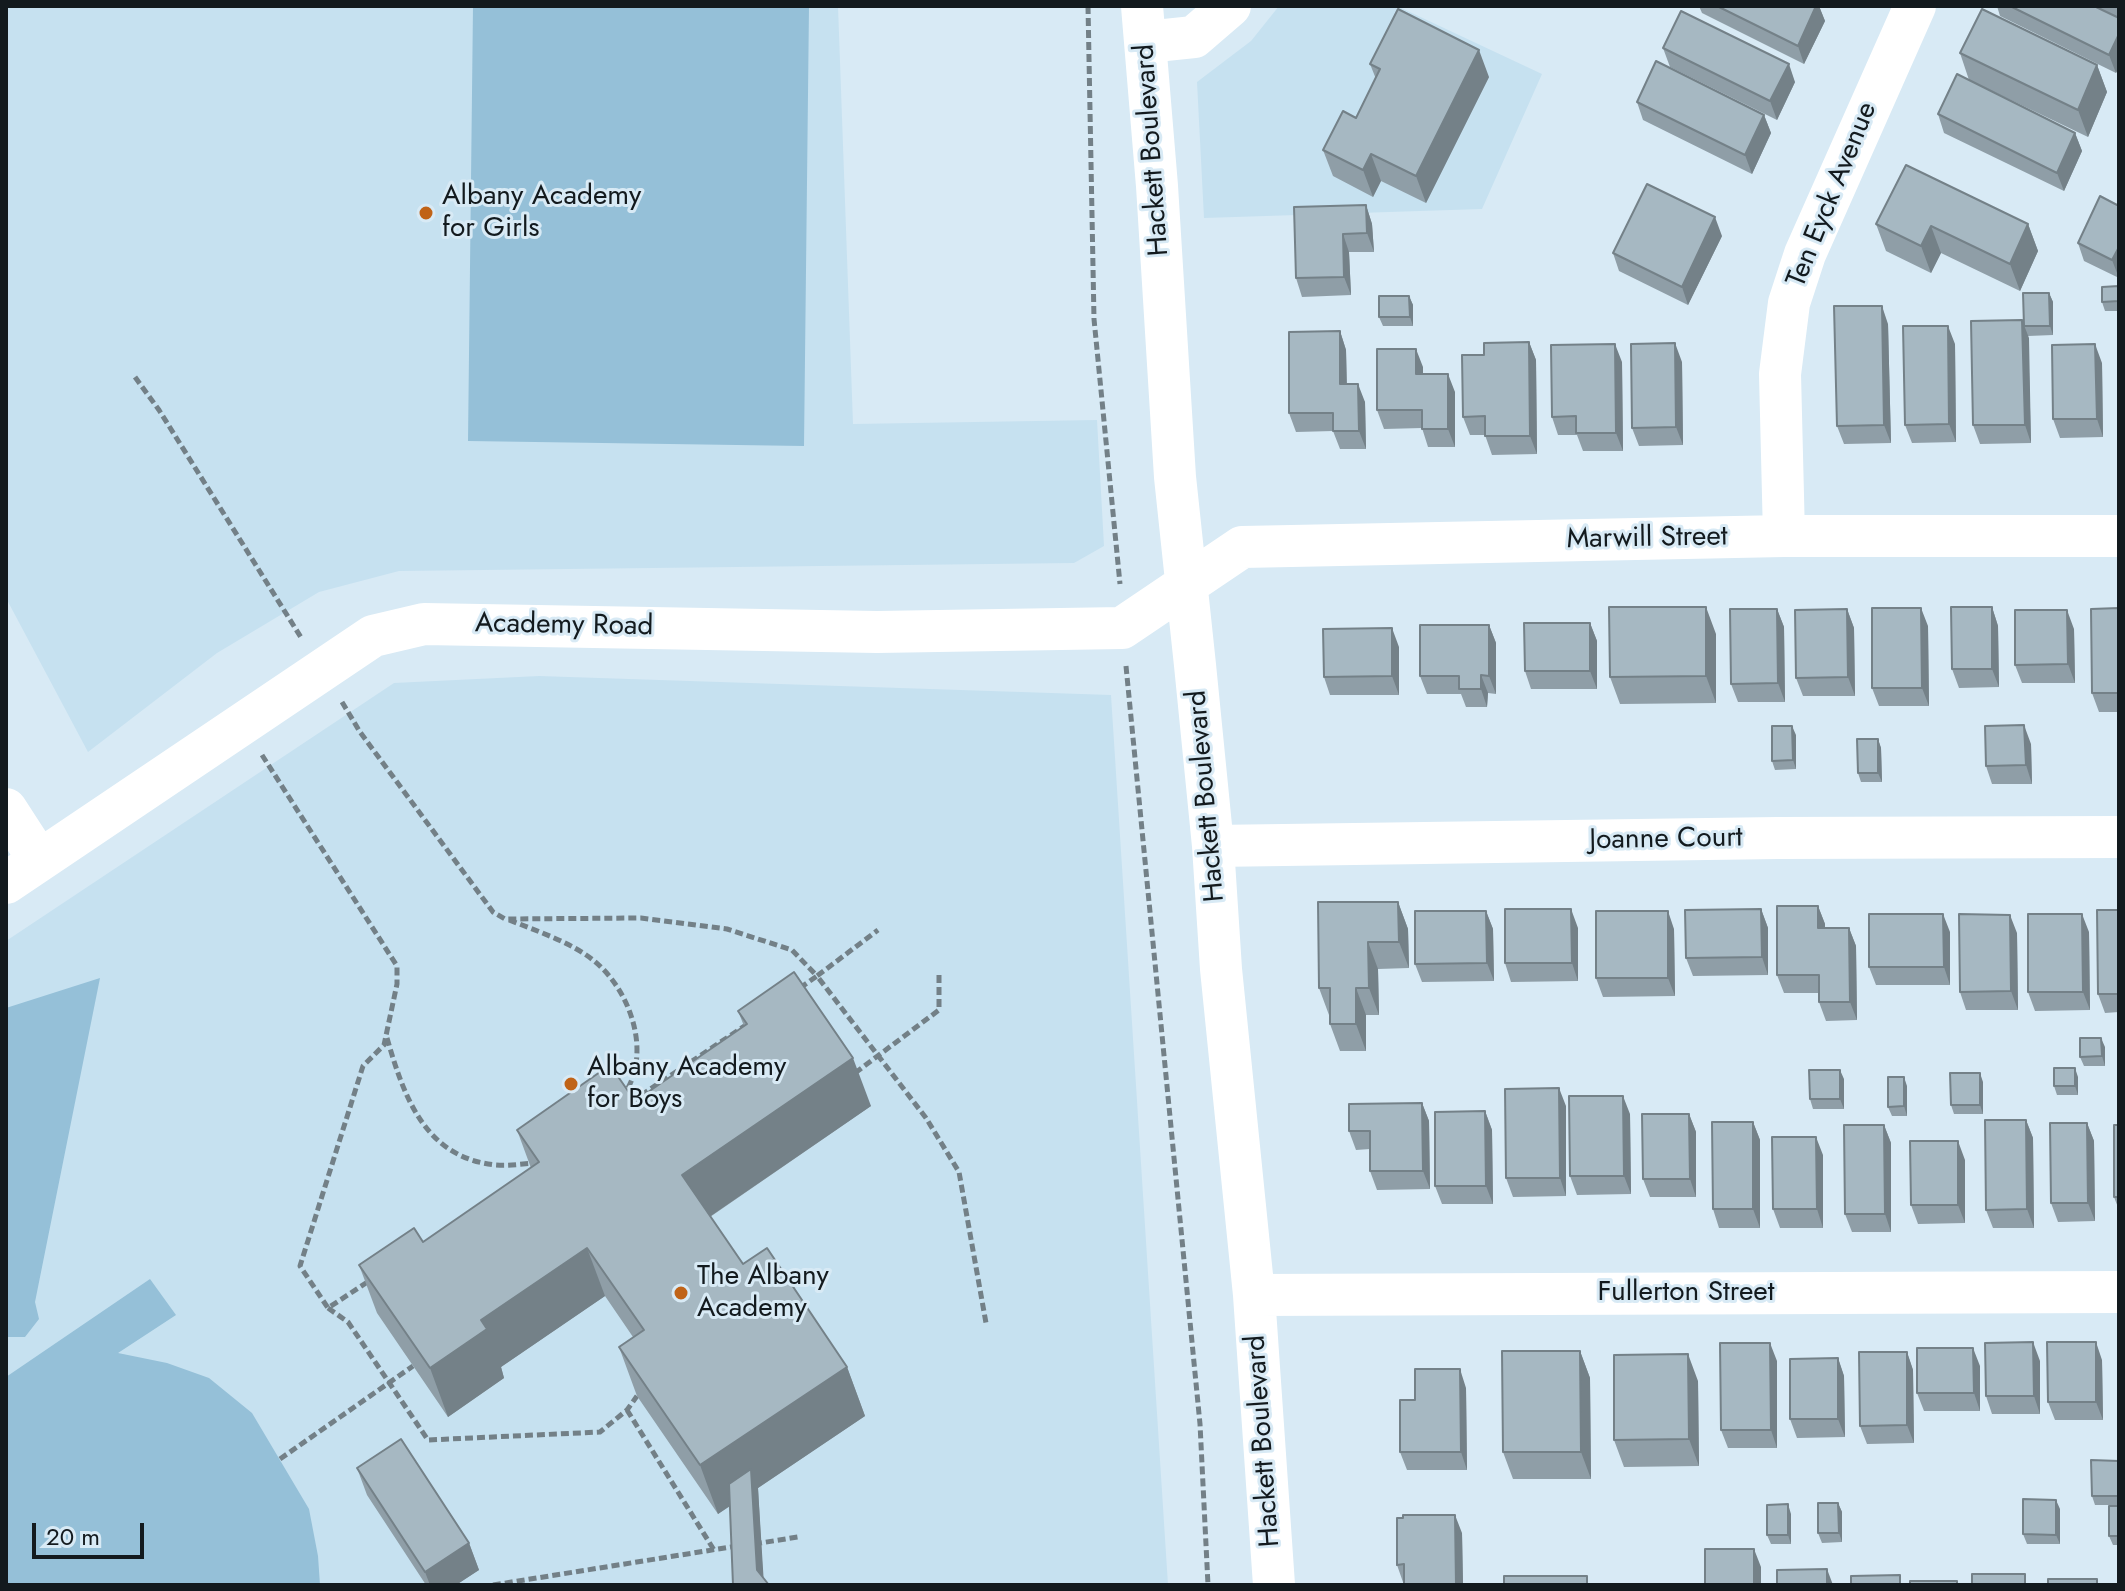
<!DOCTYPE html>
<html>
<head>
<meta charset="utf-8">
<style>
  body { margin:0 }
  #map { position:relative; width:2125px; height:1591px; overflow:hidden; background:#d8eaf5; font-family:Jost,sans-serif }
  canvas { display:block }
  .frame { position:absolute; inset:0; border:8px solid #131a1e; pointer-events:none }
  .scale { position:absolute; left:32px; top:1523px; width:112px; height:36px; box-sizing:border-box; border:4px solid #131a1e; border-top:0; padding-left:10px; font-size:24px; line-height:28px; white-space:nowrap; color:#131a1e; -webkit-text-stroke:6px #d8eaf5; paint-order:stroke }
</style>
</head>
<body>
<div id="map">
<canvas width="2125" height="1591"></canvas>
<div class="frame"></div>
<div class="scale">20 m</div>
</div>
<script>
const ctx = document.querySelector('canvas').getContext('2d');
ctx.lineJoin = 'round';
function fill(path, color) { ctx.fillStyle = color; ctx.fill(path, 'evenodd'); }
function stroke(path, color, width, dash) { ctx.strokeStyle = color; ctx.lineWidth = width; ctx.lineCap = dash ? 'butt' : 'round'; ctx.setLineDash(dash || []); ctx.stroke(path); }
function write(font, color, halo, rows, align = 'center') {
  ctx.font = font + ' Jost,sans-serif'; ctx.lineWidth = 6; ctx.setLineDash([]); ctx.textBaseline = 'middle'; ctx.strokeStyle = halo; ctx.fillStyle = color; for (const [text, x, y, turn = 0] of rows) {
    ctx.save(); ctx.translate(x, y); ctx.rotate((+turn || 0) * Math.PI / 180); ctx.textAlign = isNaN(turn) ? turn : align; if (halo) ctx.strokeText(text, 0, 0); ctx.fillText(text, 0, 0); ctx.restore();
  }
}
fill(new Path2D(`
  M6,6h832l15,418 244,-4 7,126 -30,17 -675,8 -80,21 -102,61 -129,99 -82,-154z
  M1279,6h118l145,68 -60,135 -278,9 -7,-136 54,-41z
  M539,676l572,19 57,890h-1162v-644l388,-258z`), '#c6e1f0');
fill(new Path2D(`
  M473,6h336l-5,440 -336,-5z
  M100,978l-65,324 4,17 -14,18h-18l-1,-329z
  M150,1279l26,36 -58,38 49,10 42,15 43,35 57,96 9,47 2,29h-314v-208z`), '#95c0d8');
stroke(new Path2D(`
  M1088,6l6,313 26,265
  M135,377l24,33 143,229
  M1126,666l74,758 8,161
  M342,702l18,30 133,180 12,7 136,-1 86,11 65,21 25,26 61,-46
  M262,755l135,211v18l-13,61 -21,21 -63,200 28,42 44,-29
  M509,920c26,10 63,23 84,40 37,29 59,92 32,133
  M800,988l17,-12 109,142 33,54 27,151
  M387,1038c17,59 38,120 109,127 13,1 26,-1 38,-2
  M855,1073l84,-63v-38
  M631,1102l118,-79
  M328,1308l20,14 80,118 172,-8 27,-22 10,-14
  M627,1410l87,140
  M280,1459l133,-93
  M754,1544l44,-7
  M493,1585l244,-39`), '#738087', 5, [8, 4]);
stroke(new Path2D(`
  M1142,6l15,180 18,291 20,188 18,181 8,123 33,326 20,290
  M1146,42l48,-5 36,-31
  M1784,536l-4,-162 9,-71 16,-49 110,-248
  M6,809l33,51
  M1213,846l565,-8 341,-1
  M6,883l367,-247 51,-12 453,8 245,-4 120,-81 542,-11h335
  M1254,1295l865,-3`), '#fff', 42);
fill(new Path2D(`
  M1699,6h120l6,15 -21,43 -102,-51z
  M1997,6h122v61l-3,6 -116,-57z
  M1663,48l132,34 -18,38 -107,-53z
  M1960,53l137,12 10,27 -19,45 -119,-57z
  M1370,64l119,13 -63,126 -45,-22 -8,16 -40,-21 -10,-26 33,-32 20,-39z
  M1637,102l127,13 7,18 -19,41 -109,-54z
  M1938,114l137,19 7,18 -18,40 -120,-58z
  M1366,205l6,19 2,28h-25l2,43 -49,2 -6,-19z
  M2119,206v72l-35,-17 -6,-18z
  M1876,224h152l10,27 -18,40 -79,-38 -10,20 -45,-22z
  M1722,236l-34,69 -69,-34 -6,-18z
  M2119,286v25h-14l-3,-9z
  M2049,293l4,9v33l-25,1 3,107 -51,1 -7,-19 49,-105 2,5z
  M1409,296l4,9v21h-30l-4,-9z
  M1888,324l3,119 -47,1 -7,-18z
  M1340,331l6,19 1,34 18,18 1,47h-26l-7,-18 -37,1 -7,-19z
  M1529,342l7,18 1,94 -45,1 -7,-20h-15l-7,-18 21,-62z
  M1955,344l1,98 -44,1 -7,-18z
  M1622,362l1,89h-40l-6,-16h-19l-6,-18z
  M1682,362l1,83 -44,1 -7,-18z
  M2102,363l1,74 -43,1 -7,-19z
  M1423,367v7l32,18v55h-27l-6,-19 -38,1 -7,-19z
  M1992,607l6,19 1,61 -40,1 -7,-19z
  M2119,608v104h-20l-7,-19z
  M1777,609l7,18 1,75h-47l-7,-18z
  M1847,609l7,19 1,68h-52l-7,-18z
  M1590,623l7,18v48h-66l-6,-18z
  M1489,625l7,18v51l-8,-1 -1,14h-21l-5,-13h-34l-7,-18z
  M1928,626l1,80h-50l-7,-18z
  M2074,629l1,54h-53l-7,-18z
  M1716,634v69l-96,1 -10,-27z
  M1399,647v48h-69l-6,-18z
  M1796,735v34l-21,1 -3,-9z
  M1878,739l3,9 1,34h-21l-3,-9z
  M2031,744l1,40h-40l-6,-18z
  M1398,902l10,27 1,39 -31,1 1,46h-13v36h-26l-10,-27v-9h-1l-10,-27z
  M1818,906l7,18v4h24l7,18 1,74 -31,1 -7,-19v-9h-35l-7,-18z
  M1761,909l7,19v47l-75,1 -7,-18z
  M2119,910v102l-14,1 -7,-19z
  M1486,911l7,18 1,52 -72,1 -7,-18z
  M1578,928v53l-67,1 -6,-19z
  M1674,929l1,67 -72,1 -7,-19z
  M1950,932v53h-74l-7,-18z
  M2089,932l1,78 -55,1 -7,-19z
  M2017,933l1,77h-52l-6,-18z
  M738,1011l133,95 -161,111 33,47 104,103 18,49 -107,72 5,90 -30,7 -3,-79 -12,8 -81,-118 -18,-49 14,-10 -28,-41 -104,71 3,11 -56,39 -71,-104 -18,-48 64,-23 108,-74 -14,-38 118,-29 109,-75z
  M2105,1047v19h-21l-4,-9z
  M2078,1077v18h-21l-3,-9z
  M1844,1079v30h-31l-3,-10z
  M1983,1082v32h-29l-3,-9z
  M1907,1086v30h-15l-4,-9z
  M1422,1103l7,18 1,68 -53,1 -7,-19v-22l-14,1 -7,-19z
  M1566,1106v90l-53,1 -7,-19z
  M1485,1111l7,19 1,74h-51l-7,-18z
  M1630,1114l1,80 -54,1 -7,-19z
  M1689,1114l7,18v65h-46l-7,-18z
  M2026,1120l7,18 1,90h-41l-7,-18z
  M1753,1122l7,18v88h-41l-6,-19z
  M2087,1123l7,18 1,80 -37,1 -7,-19z
  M1884,1125l7,18v89h-39l-7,-18z
  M2119,1125v85l-5,-13z
  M1823,1155v73h-43l-7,-19z
  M1965,1160v63l-47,1 -7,-19z
  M1580,1351l10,27 1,101h-78l-10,-27z
  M1907,1352l6,18 1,73 -47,1 -7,-18z
  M1838,1358l6,18 1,61 -48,1 -7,-19z
  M2102,1360l1,60h-48l-7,-18z
  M1777,1361v87h-49l-7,-18z
  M2040,1361v53h-48l-6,-18z
  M1980,1366v45h-56l-7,-18z
  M1698,1381l1,85 -75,1 -10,-27z
  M1466,1388l1,82h-60l-7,-18 15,-52z
  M2119,1461v44h-24l-3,-9z
  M357,1468l112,75 10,27 -23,15h-30l-59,-90z
  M1838,1503l4,9v30l-20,1 -4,-10z
  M2119,1506v39h-6l-4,-9z
  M2060,1509v35h-33l-4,-10z
  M1791,1514v30h-20l-4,-9z
  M1462,1533l1,52h-59l-7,-20z`), '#8f9ea7');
fill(new Path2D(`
  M1816,6h3l6,15 -21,43 -6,-18z
  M2119,34v33l-3,6 -7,-18z
  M1479,50l10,27 -63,126 -10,-27z
  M1789,64l6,18 -18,38 -7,-19z
  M2097,65l10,27 -19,45 -10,-27z
  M1764,115l7,18 -19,41 -7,-19z
  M2075,133l7,18 -18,40 -7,-18z
  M1371,154l10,27 -8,16 -10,-27z
  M1366,205l6,19 2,28 -7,-19z
  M1715,217l7,19 -34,69 -6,-18z
  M2028,224l10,27 -18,40 -10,-27z
  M1931,226l10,27 -10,20 -10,-27z
  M1343,234l6,18 2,43 -7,-18z
  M2119,247v31l-7,-18z
  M2049,293l4,9v33l-3,-9z
  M1409,296l4,9v21l-3,-9z
  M1882,306l6,18 3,119 -7,-18z
  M2022,320l7,18 2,105 -6,-18z
  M1948,326l7,18 1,98 -7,-18z
  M1340,331l6,19 1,52 -7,-18z
  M1529,342l7,18 1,94 -7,-18z
  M1675,343l7,19 1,83 -7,-18z
  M1615,344l7,18 1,89 -7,-18z
  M2095,344l7,19 1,74 -6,-18z
  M1416,349l7,18v26l-7,-19z
  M1448,374l7,18v55l-7,-18z
  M1358,384l7,18 1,47 -7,-18z
  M1706,607l10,27v69l-10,-27z
  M1992,607l6,19 1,61 -7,-18z
  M1921,608l7,18 1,80 -7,-18z
  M1777,609l7,18 1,75 -7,-19z
  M1847,609l7,19 1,68 -7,-19z
  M2067,610l7,19 1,54 -7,-19z
  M1590,623l7,18v48l-7,-18z
  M1489,625l7,18v51l-7,-18z
  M1392,628l7,19v48l-7,-19z
  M1481,675l7,18 -1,14 -6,-18z
  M2024,725l7,19 1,40 -6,-19z
  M1792,726l4,9v34l-3,-9z
  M1878,739l3,9 1,34 -4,-9z
  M1398,902l10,27 1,39 -10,-26z
  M1818,906l7,18v23l-7,-19z
  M1571,909l7,19v53l-6,-18z
  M1761,909l7,19v47l-6,-18z
  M1486,911l7,18 1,52 -7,-18z
  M1668,911l6,18 1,67 -7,-18z
  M1943,914l7,18v53l-6,-18z
  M2082,914l7,18 1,78 -7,-18z
  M2010,915l7,18 1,77 -7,-19z
  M1849,928l7,18 1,74 -7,-18z
  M1368,942l10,27 1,46 -10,-27z
  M1356,988l10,27v36l-10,-27z
  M2101,1038l4,9v19l-3,-10z
  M853,1058l18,48 -172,118 -17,-49z
  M2075,1068l3,9v18l-3,-9z
  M1840,1070l4,9v30l-4,-10z
  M1980,1073l3,9v32l-3,-9z
  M1904,1077l3,9v30l-3,-10z
  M1559,1088l7,18v90l-6,-18z
  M1623,1096l7,18 1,80 -7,-18z
  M1422,1103l7,18 1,68 -7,-18z
  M1485,1111l7,19 1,74 -7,-18z
  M1689,1114l7,18v65l-6,-18z
  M2026,1120l7,18 1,90 -7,-19z
  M1753,1122l7,18v88l-7,-19z
  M2087,1123l7,18 1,80 -7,-18z
  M1884,1125l7,18v89l-6,-18z
  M1816,1137l7,18v73l-6,-19z
  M1958,1141l7,19v63l-7,-18z
  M587,1248l18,48 -104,71 3,11 -56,39 -18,-49 51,-48z
  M2033,1342l7,19v53l-6,-18z
  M2096,1342l6,18 1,60 -7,-18z
  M1770,1343l7,18v87l-6,-18z
  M1973,1348l7,18v45l-6,-18z
  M1580,1351l10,27 1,101 -10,-27z
  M1907,1352l6,18 1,73 -7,-18z
  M1688,1354l10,27 1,85 -10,-27z
  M1838,1358l6,18 1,61 -7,-18z
  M847,1367l18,49 -107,72 6,97 -7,-15 -5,-79 -34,23 -18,-49z
  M1460,1369l6,19 1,82 -6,-18z
  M2056,1500l4,9v35l-4,-9z
  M1838,1503l4,9v30l-3,-9z
  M1788,1504l3,10v30l-3,-9z
  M1455,1515l7,18 1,52h-7z
  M469,1543l10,27 -23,15h-26l-5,-13z
  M1754,1549l7,18v18h-7z
  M1827,1569l6,16h-6z`), '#748188');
const building = new Path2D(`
  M1717,6h99l-18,40z
  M2010,6h84l25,12v16l-10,21z
  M1398,9l81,41 -63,126 -45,-22 -8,16 -40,-20 20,-39 13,7 24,-49 -10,-5z
  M1982,9l115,56 -19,45 -118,-57z
  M1681,11l108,53 -19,37 -107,-53z
  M1656,61l108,54 -19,40 -108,-53z
  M1957,74l118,59 -18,40 -119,-59z
  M1906,165l122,59 -18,40 -79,-38 -10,20 -45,-22z
  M1647,184l68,33 -33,70 -69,-34z
  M2100,196l19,10v41l-7,13 -34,-17z
  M1366,205l1,28 -24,1 1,43 -48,1 -2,-71z
  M2119,286v15l-17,1v-15z
  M2023,293h26l1,33h-26z
  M1379,296h30l1,21h-31z
  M1834,306h48l2,119 -47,1z
  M2022,320l3,105h-52l-2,-104z
  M1903,326h45l1,98 -44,1z
  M1340,331v53h18l1,47h-26v-18h-44v-81z
  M1529,342l1,94h-45v-20l-22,1 -1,-62h22v-12z
  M1675,343l1,84 -44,1 -1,-84z
  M1615,344l1,89h-40v-17l-24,1 -1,-72z
  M2095,344l2,75h-44l-1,-74z
  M1377,349h39v25h32v55h-26v-19h-45z
  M1609,607h97v69l-96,1z
  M1951,607h41v62h-40z
  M1872,608h49l1,80h-50z
  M2119,608v85h-27l-1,-84z
  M1730,609h47l1,74 -47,1z
  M1847,609l1,68 -52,1 -1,-68z
  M2015,610h52l1,54 -53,1z
  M1524,623h66v48h-65z
  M1420,625h69v51l-8,-1v14h-22v-13h-39z
  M1392,628v48l-68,1 -1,-48z
  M2024,725l2,40 -40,1 -1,-40z
  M1772,726h20l1,34 -21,1z
  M1857,739h21v34h-20z
  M1318,902h80l1,40h-31l1,46h-13v36h-26v-36h-11z
  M1777,906h41v22h31l1,74h-31v-27h-42z
  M1505,909h66l1,54h-67z
  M1761,909l1,48 -76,1 -1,-48z
  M2097,910h22v84h-21z
  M1415,911h71l1,52 -72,1z
  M1596,911h72v67h-72z
  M1869,914h74l1,53h-75z
  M1959,914l51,1 1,76 -51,1z
  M2028,914h54l1,78h-55z
  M794,972l59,86 -171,117 61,89 24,-16 80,119 -147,98 -81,-118 25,-17 -57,-82 -106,72 6,9 -57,39 -71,-103 55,-37 9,14 116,-80 -22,-32 93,-65 25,36 112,-77 -9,-13z
  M2080,1038h21l1,18 -22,1z
  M2054,1068h21v18h-21z
  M1809,1070h31v29h-30z
  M1950,1073h30v32h-29z
  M1888,1077h16v29l-16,1z
  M1559,1088l1,90h-54l-1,-89z
  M1569,1096h54l1,80h-54z
  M1422,1103l1,68h-53v-40h-21v-27z
  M1485,1111l1,75h-51v-74z
  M1642,1114h47l1,65h-47z
  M1985,1120h41l1,89 -41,1z
  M1712,1122h41v87h-40z
  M2050,1123h37l1,80h-37z
  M1844,1125h40l1,89h-40z
  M2114,1125h5v72h-5z
  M1772,1137h44l1,72h-44z
  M1910,1141h48v64h-47z
  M2033,1342l1,54h-48l-1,-53z
  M2047,1342h49v60h-48z
  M1720,1343h50l1,87h-50z
  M1917,1348h56l1,45h-57z
  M1502,1351h78l1,101h-78z
  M1859,1352h48v73l-47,1z
  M1688,1354l1,85 -75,1v-85z
  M1838,1358v61h-48v-60z
  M1415,1369h45l1,83h-61v-52h15z
  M401,1439l68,104 -44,29 -68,-104z
  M2091,1460l28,1v35h-27z
  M751,1469l6,101 12,15h-36l-4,-101z
  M2023,1499l33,1v35l-33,-1z
  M1818,1503h20l1,30h-21z
  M1788,1504v31h-21v-30z
  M2109,1506h10v30h-10z
  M1403,1515h52l1,70h-52v-21l-7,1v-47h6z
  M1705,1549h49v36h-49z
  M1827,1569v16h-50v-15z
  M1972,1574h53v11h-53z
  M1900,1575v10h-49v-9z
  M1504,1576h83v9h-83z
  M2048,1579h49v6h-49z
  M1910,1581h47v4h-47z`);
fill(building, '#a6b8c2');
stroke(building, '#748188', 2);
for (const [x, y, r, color] of [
  [426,213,8,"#c06317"],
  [571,1084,8,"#c06317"],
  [681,1293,8,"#c06317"]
]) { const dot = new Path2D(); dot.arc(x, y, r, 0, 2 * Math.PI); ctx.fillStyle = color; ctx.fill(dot); stroke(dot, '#d8eaf5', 3); }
write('28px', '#131a1e', '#d8eaf5', [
  ["Hackett Boulevard",1153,150,-94],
  ["Ten Eyck Avenue",1833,195,-68],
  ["Marwill Street",1647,539,-1],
  ["Academy Road",564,626,1],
  ["Hackett Boulevard",1207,796,-95],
  ["Joanne Court",1666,840,-1],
  ["Fullerton Street",1686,1293],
  ["Hackett Boulevard",1264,1441,-94]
]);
write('28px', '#131a1e', '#d8eaf5', [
  ["Albany Academy",442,197],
  ["for Girls",442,229],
  ["Albany Academy",587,1068],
  ["for Boys",587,1100],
  ["The Albany",697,1277],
  ["Academy",697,1309]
], 'left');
</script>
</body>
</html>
